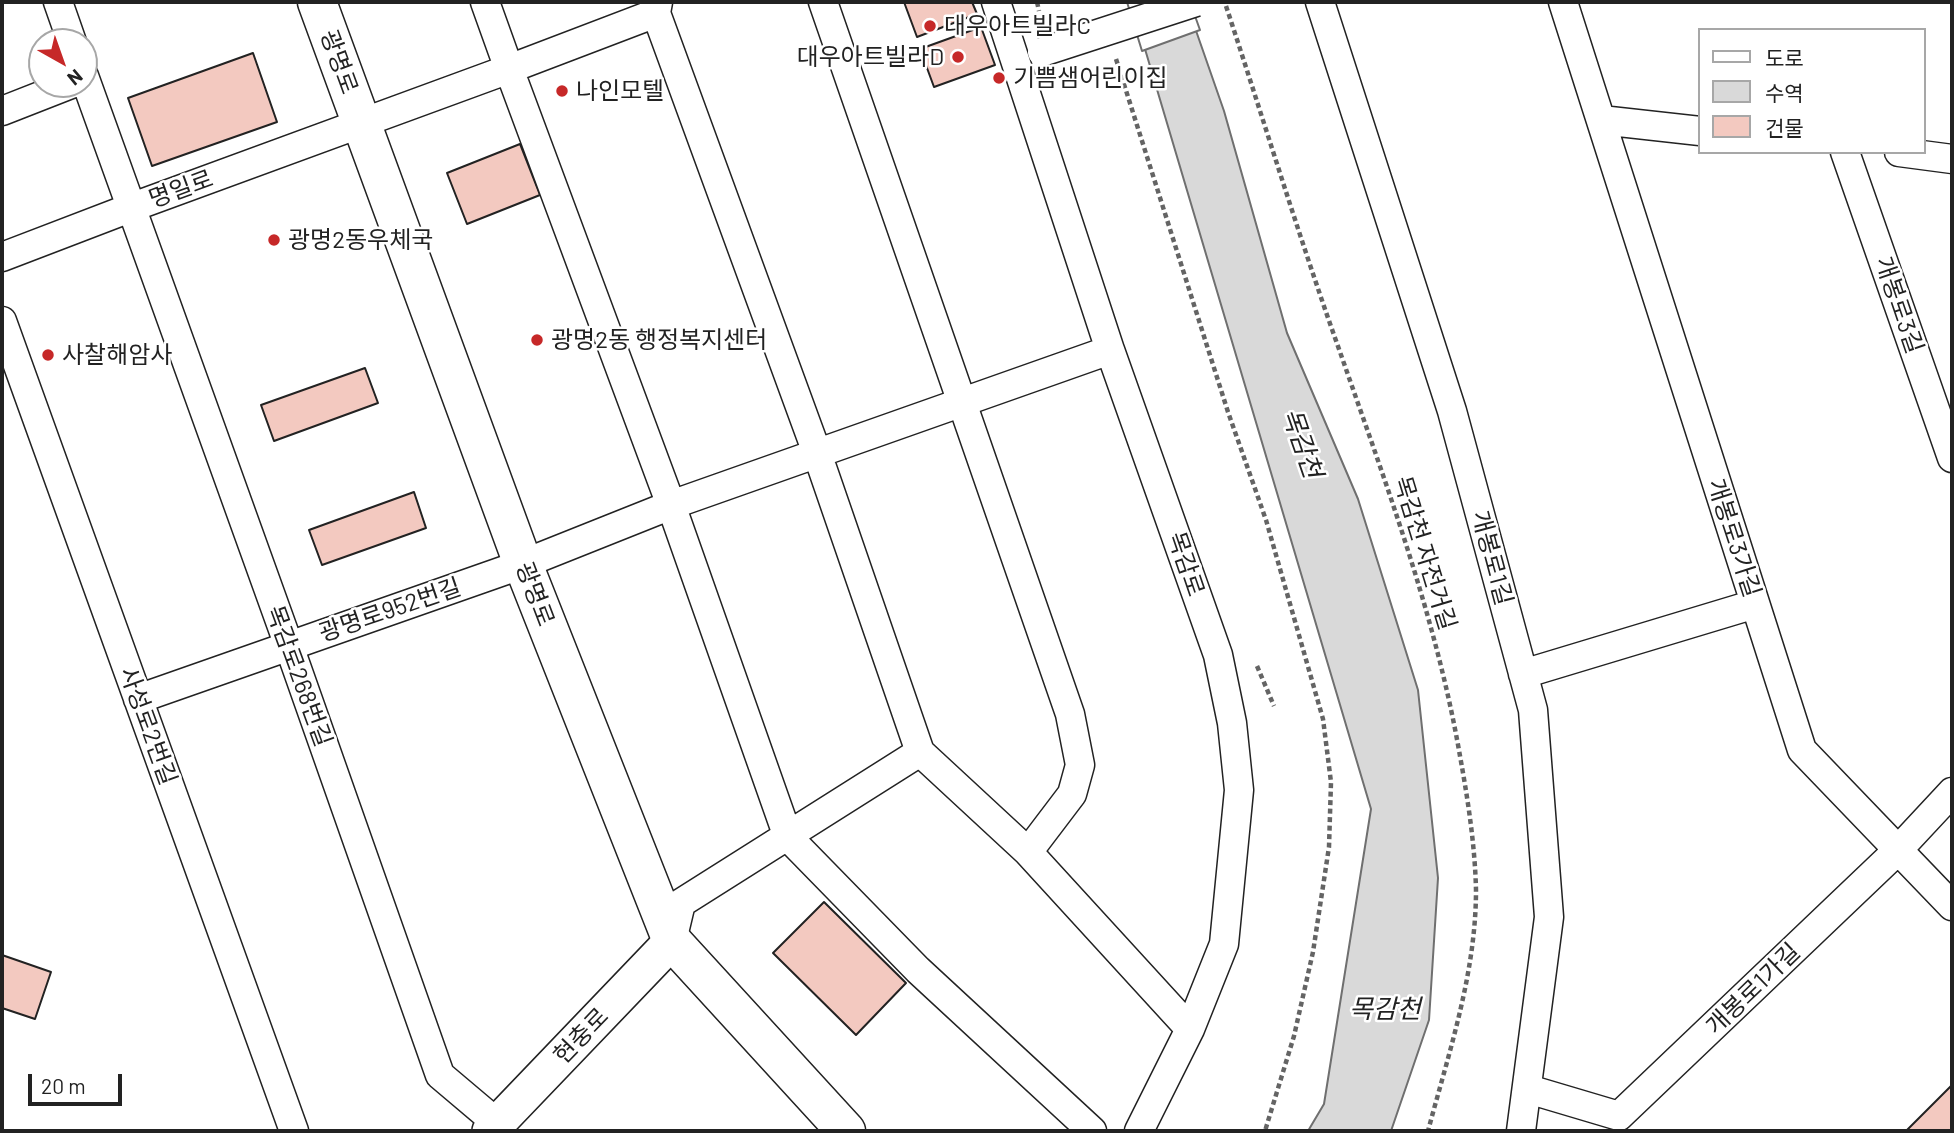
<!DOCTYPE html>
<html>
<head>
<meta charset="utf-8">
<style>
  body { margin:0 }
  #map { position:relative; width:1954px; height:1133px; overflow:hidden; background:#fff; font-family:Barlow,"Noto Sans KR",sans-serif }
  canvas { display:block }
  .frame { position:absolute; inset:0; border:4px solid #222; pointer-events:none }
  .legend { position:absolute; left:1698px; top:28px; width:228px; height:126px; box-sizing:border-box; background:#fff; border:2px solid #a7a7a7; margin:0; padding:9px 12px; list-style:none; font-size:21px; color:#222 }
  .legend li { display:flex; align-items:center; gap:14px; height:35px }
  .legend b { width:35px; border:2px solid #a7a7a7 }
  .north { position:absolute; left:28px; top:28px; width:70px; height:70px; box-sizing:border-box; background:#fff; border:2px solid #a7a7a7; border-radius:50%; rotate:140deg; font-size:19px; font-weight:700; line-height:28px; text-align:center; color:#222 }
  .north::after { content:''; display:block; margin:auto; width:24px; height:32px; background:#c62828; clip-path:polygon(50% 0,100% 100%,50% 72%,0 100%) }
  .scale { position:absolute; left:28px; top:1074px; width:94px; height:32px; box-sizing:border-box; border:4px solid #222; border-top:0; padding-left:9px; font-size:21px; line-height:24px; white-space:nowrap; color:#222; -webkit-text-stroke:5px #fff; paint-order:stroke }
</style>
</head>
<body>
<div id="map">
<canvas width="1954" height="1133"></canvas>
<div class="frame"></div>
<ul class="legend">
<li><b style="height:9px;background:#fff"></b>도로</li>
<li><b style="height:19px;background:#d9d9d9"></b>수역</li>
<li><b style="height:19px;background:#f3c9c0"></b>건물</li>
</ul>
<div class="north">N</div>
<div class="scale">20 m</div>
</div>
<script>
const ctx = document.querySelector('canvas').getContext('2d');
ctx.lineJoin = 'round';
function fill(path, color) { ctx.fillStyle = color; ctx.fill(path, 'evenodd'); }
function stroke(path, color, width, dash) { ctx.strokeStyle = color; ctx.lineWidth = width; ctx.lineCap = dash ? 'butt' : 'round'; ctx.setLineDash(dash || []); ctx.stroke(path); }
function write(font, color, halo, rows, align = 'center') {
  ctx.font = font + ' Barlow,"Noto Sans KR",sans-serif'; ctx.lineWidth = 5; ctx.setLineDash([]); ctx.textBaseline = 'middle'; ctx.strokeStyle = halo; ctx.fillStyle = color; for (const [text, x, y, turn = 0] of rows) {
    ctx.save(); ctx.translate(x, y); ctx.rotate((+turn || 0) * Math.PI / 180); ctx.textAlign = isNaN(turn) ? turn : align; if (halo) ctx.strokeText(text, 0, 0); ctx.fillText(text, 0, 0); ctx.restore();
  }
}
const water = new Path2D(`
  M1131,2h55l38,109 63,222 71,166 60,191 20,188 -9,142 -38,111h-83l16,-27 47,-295z`);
fill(water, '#d9d9d9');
stroke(water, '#6f6f6f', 2);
const pier = new Path2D(`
  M1127,2h63l10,28 -58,21z`);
fill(pier, '#fff');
stroke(pier, '#6f6f6f', 2);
const building = new Path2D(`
  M904,2h68l5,12 -60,23z
  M981,27l14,38 -61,22 -14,-38z
  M253,53l24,69 -125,44 -24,-68z
  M520,144l20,51 -73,29 -20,-51z
  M365,368l13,35 -104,38 -13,-36z
  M414,492l12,36 -104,37 -13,-35z
  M824,902l82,81 -50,52 -83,-82z
  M2,955l49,17 -16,47 -33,-11z
  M1952,1085v46h-46z`);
fill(building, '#f3c9c0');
stroke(building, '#222', 2);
const minor = new Path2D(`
  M58,2l14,40
  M658,2l-2,11 -147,56 162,436 439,-155
  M823,2l247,712 10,51 -8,29 -44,58
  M996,2l114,348 108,305 14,68 7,67 -15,154 -34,85 -51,102
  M1320,2l132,409 81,299 16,207 -28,214
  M1563,2l239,748 150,156
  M656,13l161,440 103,299 108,100 162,177
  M84,76l205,570 151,429 58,49
  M2,111l69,-27
  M1601,120l99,11
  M1845,152l107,306
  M1899,152l53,7
  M2,257l128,-49 379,-139 -24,-67
  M2,321l292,810
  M1523,674l232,-70
  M138,699l385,-135 148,-59 117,332 130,133 174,161
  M672,941l9,-38 239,-151
  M1528,1089l91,27 279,-266 54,-58`);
const tertiary = new Path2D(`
  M490,1131l182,-190`);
const secondary = new Path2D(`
  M317,2l206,562 149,377 174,190`);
stroke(minor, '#222', 31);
stroke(tertiary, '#222', 38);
stroke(secondary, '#222', 41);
stroke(new Path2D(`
  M1037,2l2,9
  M1226,6c38,115 73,231 114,346 46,132 96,265 120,404 8,44 15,90 16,134 0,83 -27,162 -48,241
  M1116,59l112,353 38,108 57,199 8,63 -2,65 -16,105 -19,84 -29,95
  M1257,666l17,40`), '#646464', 4.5, [5, 3.5]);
stroke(minor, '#fff', 28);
stroke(tertiary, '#fff', 35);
stroke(secondary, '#fff', 38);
const minorBridge = new Path2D(`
  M1042,52l154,-50`);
stroke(minorBridge, '#222', 31, []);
stroke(minorBridge, '#fff', 28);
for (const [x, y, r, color] of [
  [930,26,7,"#c62828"],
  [958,57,7,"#c62828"],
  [999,78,7,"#c62828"],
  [562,91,7,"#c62828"],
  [274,240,7,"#c62828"],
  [537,340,7,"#c62828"],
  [48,355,7,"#c62828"]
]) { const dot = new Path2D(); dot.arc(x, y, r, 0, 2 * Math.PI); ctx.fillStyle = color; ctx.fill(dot); stroke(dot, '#fff', 2.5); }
write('24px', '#222', '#fff', [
  ["대우아트빌라C",944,26],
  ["대우아트빌라D",944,57,"right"],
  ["기쁨샘어린이집",1013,78],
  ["나인모텔",576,91],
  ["광명2동우체국",288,240],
  ["광명2동 행정복지센터",551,340],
  ["사찰해암사",62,355]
], 'left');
write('24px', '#222', '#fff', [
  ["광명로",339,62,70],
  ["명일로",181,189,-20],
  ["개봉로3길",1899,305,71],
  ["개봉로3가길",1734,538,72],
  ["목감천 자전거길",1425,553,73],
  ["개봉로1길",1492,558,75],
  ["목감로",1186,564,71],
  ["광명로",535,594,69],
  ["광명로952번길",390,610,-19],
  ["목감로268번길",299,676,70],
  ["사성로2번길",148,726,70],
  ["개봉로1가길",1753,989,-44],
  ["현충로",581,1036,-46]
]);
write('italic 26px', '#222', '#fff', [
  ["목감천",1302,443,71],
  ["목감천",1385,1009]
]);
</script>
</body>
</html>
